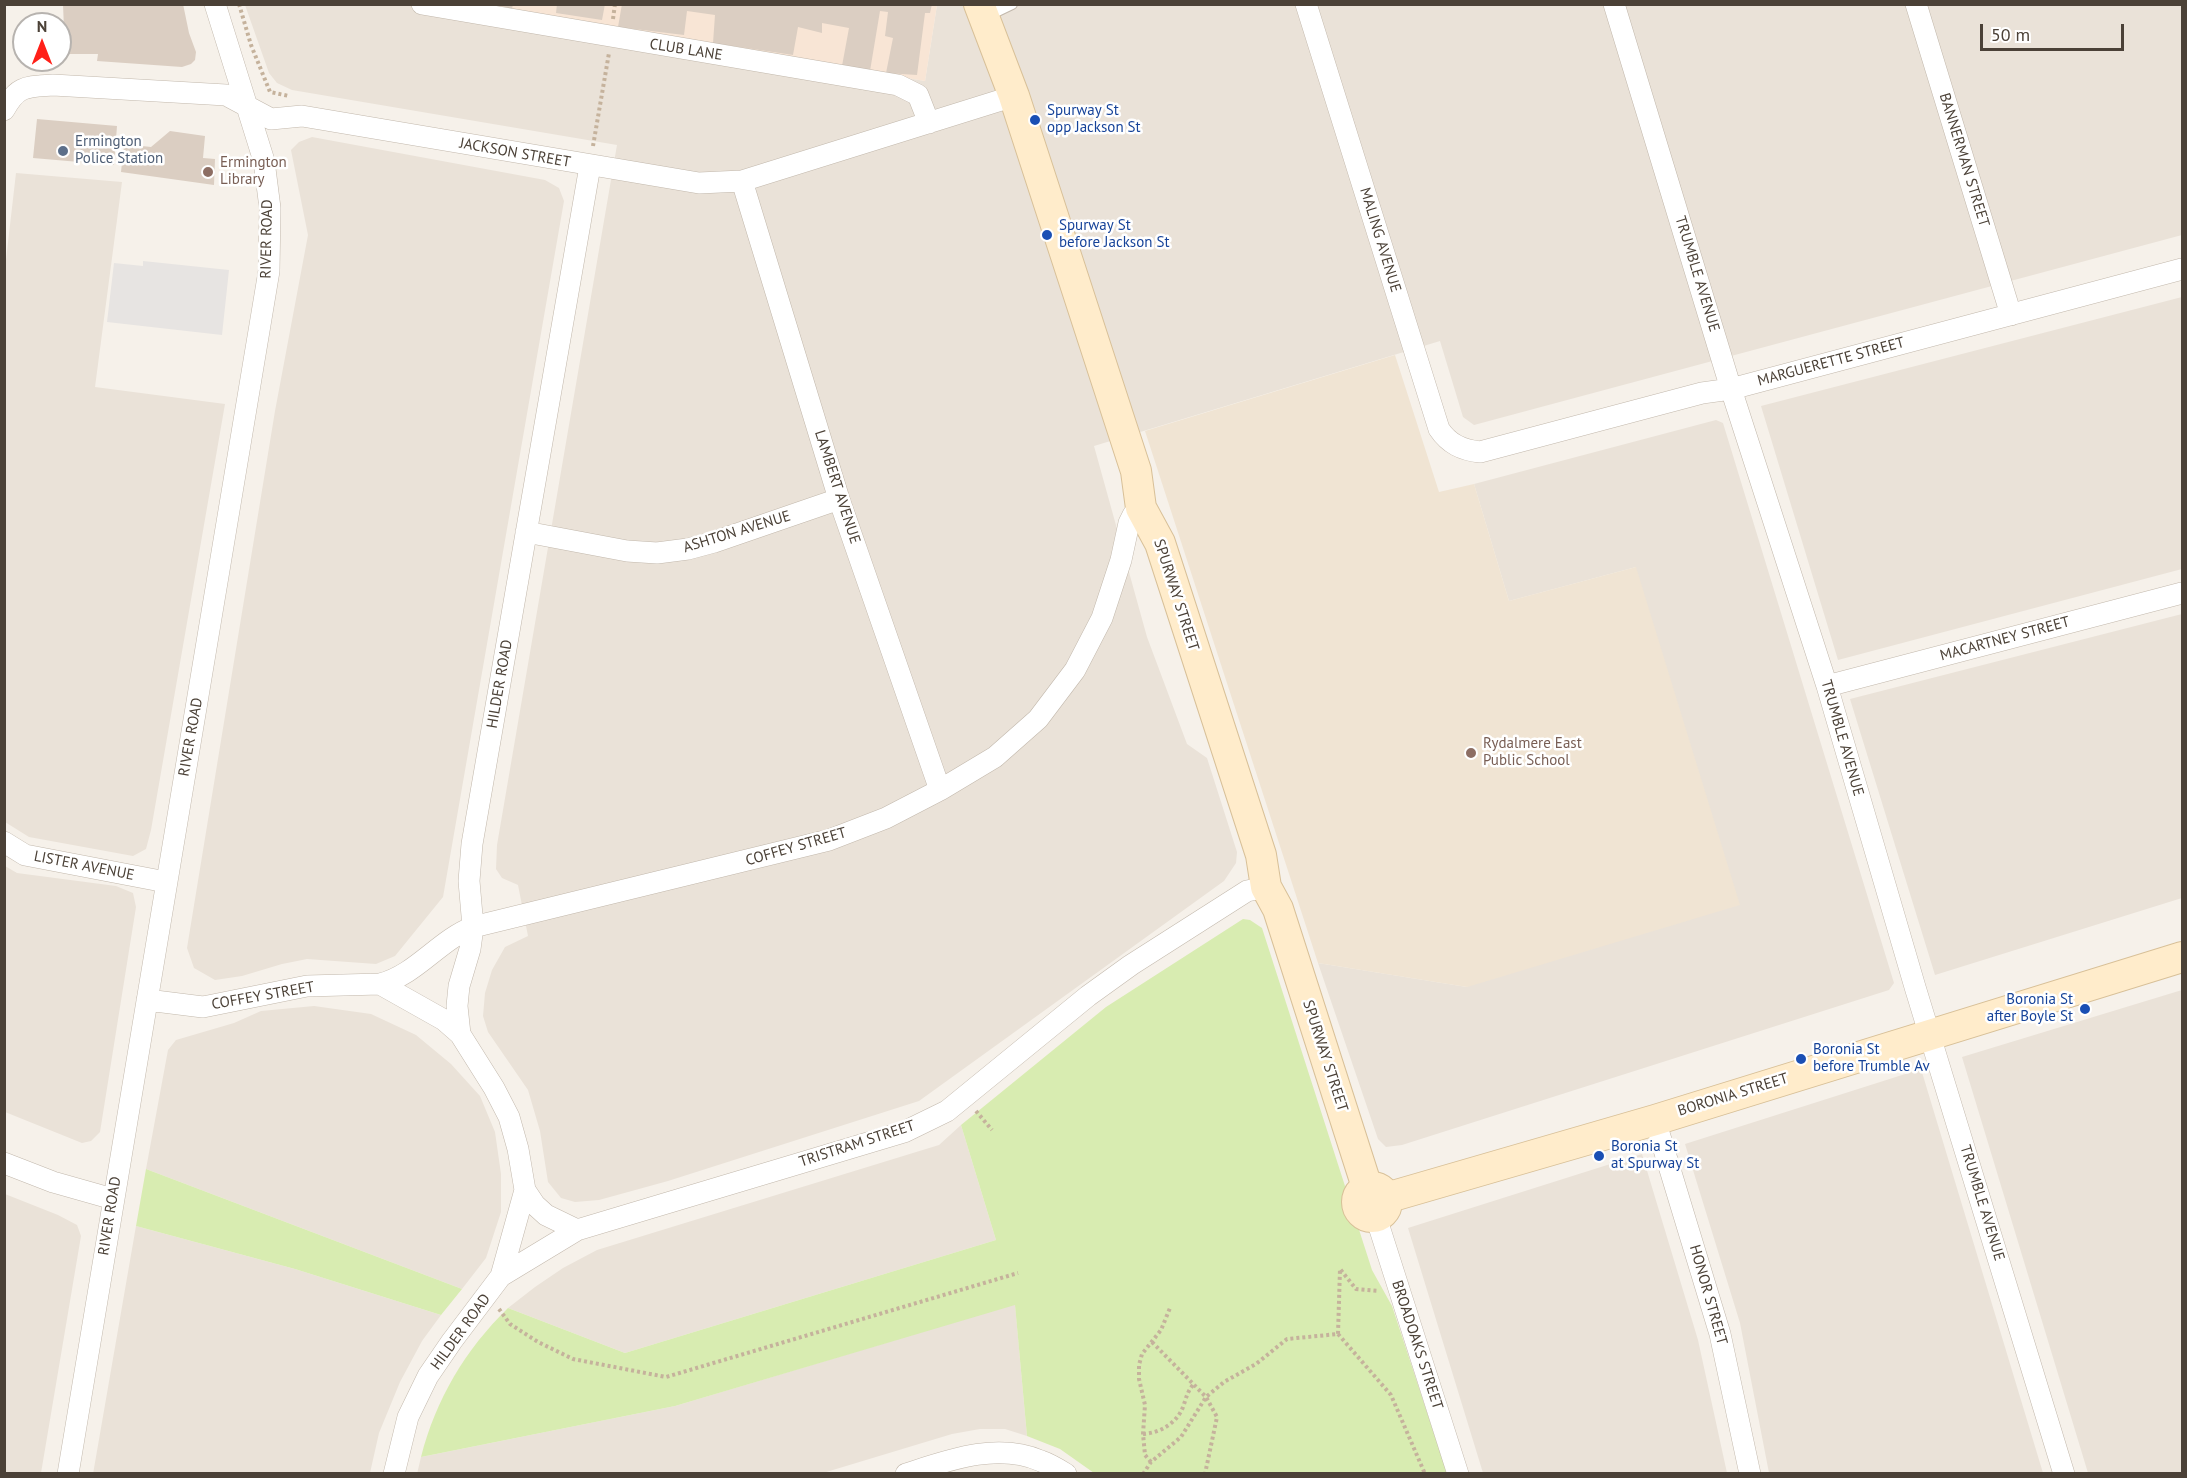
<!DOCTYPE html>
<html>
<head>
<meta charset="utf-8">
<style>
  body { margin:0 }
  #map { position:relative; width:2187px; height:1478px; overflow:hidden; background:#f6f1ea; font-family:"PT Sans",sans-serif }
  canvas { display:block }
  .frame { position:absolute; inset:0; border:6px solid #4b4137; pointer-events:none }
  .north { position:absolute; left:12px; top:12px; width:60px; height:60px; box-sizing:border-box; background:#fff; border:2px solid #b7b3af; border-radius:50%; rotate:0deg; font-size:16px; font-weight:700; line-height:24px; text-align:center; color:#4b4137 }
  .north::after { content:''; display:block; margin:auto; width:21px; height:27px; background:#ff2018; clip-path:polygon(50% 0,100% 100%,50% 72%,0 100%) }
  .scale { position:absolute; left:1980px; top:24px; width:144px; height:27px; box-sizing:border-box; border:3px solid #4b4137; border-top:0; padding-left:8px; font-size:18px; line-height:21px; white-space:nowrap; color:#4b4137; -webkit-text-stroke:4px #fff; paint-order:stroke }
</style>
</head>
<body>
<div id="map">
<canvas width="2187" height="1478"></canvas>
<div class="frame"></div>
<div class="north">N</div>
<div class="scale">50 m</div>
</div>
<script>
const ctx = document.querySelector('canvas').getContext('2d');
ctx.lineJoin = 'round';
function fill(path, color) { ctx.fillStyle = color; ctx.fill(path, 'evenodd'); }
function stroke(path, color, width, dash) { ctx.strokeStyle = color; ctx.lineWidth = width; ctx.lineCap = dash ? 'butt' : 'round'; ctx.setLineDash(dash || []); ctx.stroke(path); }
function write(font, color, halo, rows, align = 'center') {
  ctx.font = font + ' "PT Sans",sans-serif'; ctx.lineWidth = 5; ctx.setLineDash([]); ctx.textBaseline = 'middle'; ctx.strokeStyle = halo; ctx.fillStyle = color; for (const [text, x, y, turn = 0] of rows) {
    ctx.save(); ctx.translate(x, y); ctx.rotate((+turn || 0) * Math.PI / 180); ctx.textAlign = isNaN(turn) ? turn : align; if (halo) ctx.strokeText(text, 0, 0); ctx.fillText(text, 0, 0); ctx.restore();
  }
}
fill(new Path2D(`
  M245,5h232l448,76 12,-76h1245v230l-708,190 -11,-8 -23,-76 -346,105 53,191 40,107 20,14 30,94 -1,11 -12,18 -305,220 -251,80 -69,19 -24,2 -14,-4 -13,-16 -8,-51 -12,-41 -40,-58 -5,-16 2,-23 7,-23 13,-23 23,-11 -10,-51 -16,-7 -6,-9 1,-24 120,-700 -325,-55 -15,-7 -8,-10z
  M312,137l233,43 14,8 5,13 -121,696 -48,59 -19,8 -69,-5 -25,5 -40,12 -27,4 -21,-12 -7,-20 88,-537 33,-176 -17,-85 8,-8z
  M16,173l106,9 -27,205 130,17 -74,426 -5,19 -13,7 -104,-19 -24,-15 -1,-545z
  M2182,297v272l-344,91 -77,-254z
  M1716,420l7,3 171,560 -5,7 -487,155 -16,2 -8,-8 -60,-176 149,24 169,-420 -127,34 -35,-117z
  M2182,614v284l-247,77 -85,-276z
  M5,866l12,7 99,13 17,7 3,14 -36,225 -9,9 -9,2 -77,-31z
  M2182,990v483h-94l-126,-416z
  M314,1006l57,8 45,21 35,29 29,32 15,36 6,42v38l-15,46 -24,31 -316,-120 22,-119 8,-10 58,-17 27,-12z
  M1921,1069l122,404h-274l-29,-150 -55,-179z
  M961,1125l35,115 -371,113 -117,-45 27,-21 28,-19 34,-18 342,-105z
  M1642,1154l56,186 29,133h-244l-75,-245z
  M5,1194l53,21 19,10 4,11 -40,237h-36z
  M136,1226l159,43 146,46 -19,26 -22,41 -21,51 -9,40 -277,1z
  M1015,1304l12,132 -22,-7h-25l-28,5 -129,39 -406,1 4,-17 254,-51z`), '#eae2d8');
fill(new Path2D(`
  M477,5h460l-12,76z`), '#f8e5d5');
fill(new Path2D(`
  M1395,355l44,137 35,-8 35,117 127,-34 104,338 -273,82 -149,-24 -173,-532z`), '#f0e4d3');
fill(new Path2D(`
  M1243,919l7,1 12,8 110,342 20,36 55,167h-353l-34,-24 -33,-13 -12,-131 -340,101 -254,51c15,-58 44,-107 87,-149l117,45 371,-113 -35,-115 145,-118z
  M146,1169l316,120 -21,26 -146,-46 -159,-43z`), '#d8ecb1');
fill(new Path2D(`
  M143,261l86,9 -7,65 -115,-13 7,-59 29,3z`), '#e7e4e2');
fill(new Path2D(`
  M63,4h120l6,29 7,19 -1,8 -4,4 -9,3 -85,-6 1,-7h-33z
  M494,4h19l-1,5z
  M557,4h48l-3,16 -46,-7z
  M622,4h310l-2,9h-5l-8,62 -31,-2 7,-35 -8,-2 3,-24 -8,-1 -10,60 -28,-5 7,-38 -27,-5v10l-24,-6 -5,28 -80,-12 2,-28 -28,-4 -3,24 -66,-8z
  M37,119l80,7 -3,39 -81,-7z
  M170,131l35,5 -2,22 12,1 -1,26 -93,-13 3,-28 27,3z`), '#dbcec2');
const lane = new Path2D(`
  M987,16l25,-12`);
const street = new Path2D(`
  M422,4l476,81 20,10 11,28
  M1306,4l133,425c10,15 23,21 41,23l222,-59 29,-4 451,-120
  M1614,4l117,385 96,297 88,301 149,487
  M1916,4l95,311
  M4,110c14,-25 22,-23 49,-25l173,10 45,24 31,-3 397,67 43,-2 272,-85
  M742,181l97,318 101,291
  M526,532l101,19 30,2 31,-4 26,-7 125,-43
  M1827,686l355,-93
  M4,842l21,13 141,27
  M380,984c36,-9 59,-44 93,-57l356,-87 57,-22 54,-28 55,-33 43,-38 37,-49 27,-52 19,-58 8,-37 4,-8 8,-7
  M147,1000l56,7 104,-21 73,-2 64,36 16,14
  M1655,1120l65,214 30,140
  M4,1163l49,19 60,17
  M1376,1217l82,257
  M577,1230l-31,-15 -11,-10 -10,-15 -7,-41 -9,-32 -15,-29 -34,-54 -3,-28 2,-20 11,-37 3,-22 -4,-46 3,-37 118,-678
  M501,1276l76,-46 327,-98 43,-21 141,-115 43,-31 116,-74 19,-4
  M68,1474l201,-1203 1,-63 -6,-47 -49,-157
  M394,1474l14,-57 20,-41 24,-35 49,-65 24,-86
  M906,1474c43,-14 91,-32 135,-13 9,3 17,8 25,13`);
const secondary = new Path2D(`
  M979,4l35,92 122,375 5,37 19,35 101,312 5,32 12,22 89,278
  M1357 1202a15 15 0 1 1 30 0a15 15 0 1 1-30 0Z
  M1386,1198l269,-78 527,-163`);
stroke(lane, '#c2b8ac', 12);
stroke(street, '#c2b8ac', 22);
stroke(secondary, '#d8c098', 32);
stroke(new Path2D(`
  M239,4l12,41 19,47 19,4
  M613,19l2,-15
  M593,146l16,-93
  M976,1111l16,19
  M499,1309l11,15 28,18 35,17 93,18 352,-104
  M1338,1334l53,61 34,79
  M1152,1342l54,55 11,20 -12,57
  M1143,1434c17,-1 34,-11 40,-27 3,-8 4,-15 10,-22
  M1151,1462l-6,-7 -2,-21 2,-29 -6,-26v-14l3,-11 19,-24 9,-22
  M1143,1474l8,-12 30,-25 25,-40 18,-15 32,-18 31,-25 51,-5 2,-65 16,20 23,2`), '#c5b29c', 4, [3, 3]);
stroke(lane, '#fff', 10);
stroke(street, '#fff', 21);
stroke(secondary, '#ffeccb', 30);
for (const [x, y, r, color] of [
  [1035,120,6,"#1a4fb4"],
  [63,151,6,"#5c6f8a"],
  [208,172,6,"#8d6e63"],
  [1047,235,6,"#1a4fb4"],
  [1471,753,6,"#8d6e63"],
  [2085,1009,6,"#1a4fb4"],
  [1801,1059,6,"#1a4fb4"],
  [1599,1156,6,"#1a4fb4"]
]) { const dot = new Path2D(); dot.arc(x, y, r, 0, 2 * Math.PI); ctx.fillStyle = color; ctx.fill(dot); stroke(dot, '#fff', 2); }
write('15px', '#4b4137', '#fff', [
  ["CLUB LANE",686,50,9],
  ["JACKSON STREET",515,153,10],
  ["BANNERMAN STREET",1964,160,73],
  ["RIVER ROAD",267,239,-89],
  ["MALING AVENUE",1380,240,73],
  ["TRUMBLE AVENUE",1697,274,73],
  ["MARGUERETTE STREET",1831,362,-15],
  ["LAMBERT AVENUE",837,487,72],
  ["ASHTON AVENUE",737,532,-17],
  ["SPURWAY STREET",1176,595,72],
  ["MACARTNEY STREET",2005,639,-15],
  ["HILDER ROAD",500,684,-80],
  ["RIVER ROAD",191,737,-80],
  ["TRUMBLE AVENUE",1842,738,74],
  ["COFFEY STREET",796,847,-16],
  ["LISTER AVENUE",84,866,11],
  ["COFFEY STREET",263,996,-10],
  ["SPURWAY STREET",1325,1056,72],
  ["BORONIA STREET",1733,1095,-17],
  ["TRISTRAM STREET",857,1144,-18],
  ["TRUMBLE AVENUE",1982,1203,73],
  ["RIVER ROAD",110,1216,-81],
  ["HONOR STREET",1708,1295,74],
  ["HILDER ROAD",461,1332,-54],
  ["BROADOAKS STREET",1417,1345,72]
]);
write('15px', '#164399', '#fff', [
  ["Spurway St",1047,111],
  ["opp Jackson St",1047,128],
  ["Spurway St",1059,226],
  ["before Jackson St",1059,243],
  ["Boronia St",2073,1000,"right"],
  ["after Boyle St",2073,1017,"right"],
  ["Boronia St",1813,1050],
  ["before Trumble Av",1813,1067],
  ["Boronia St",1611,1147],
  ["at Spurway St",1611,1164]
], 'left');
write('15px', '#4e5e75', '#fff', [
  ["Ermington",75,142],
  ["Police Station",75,159]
], 'left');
write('15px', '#785e54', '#fff', [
  ["Ermington",220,163],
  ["Library",220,180],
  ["Rydalmere East",1483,744],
  ["Public School",1483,761]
], 'left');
</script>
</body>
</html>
